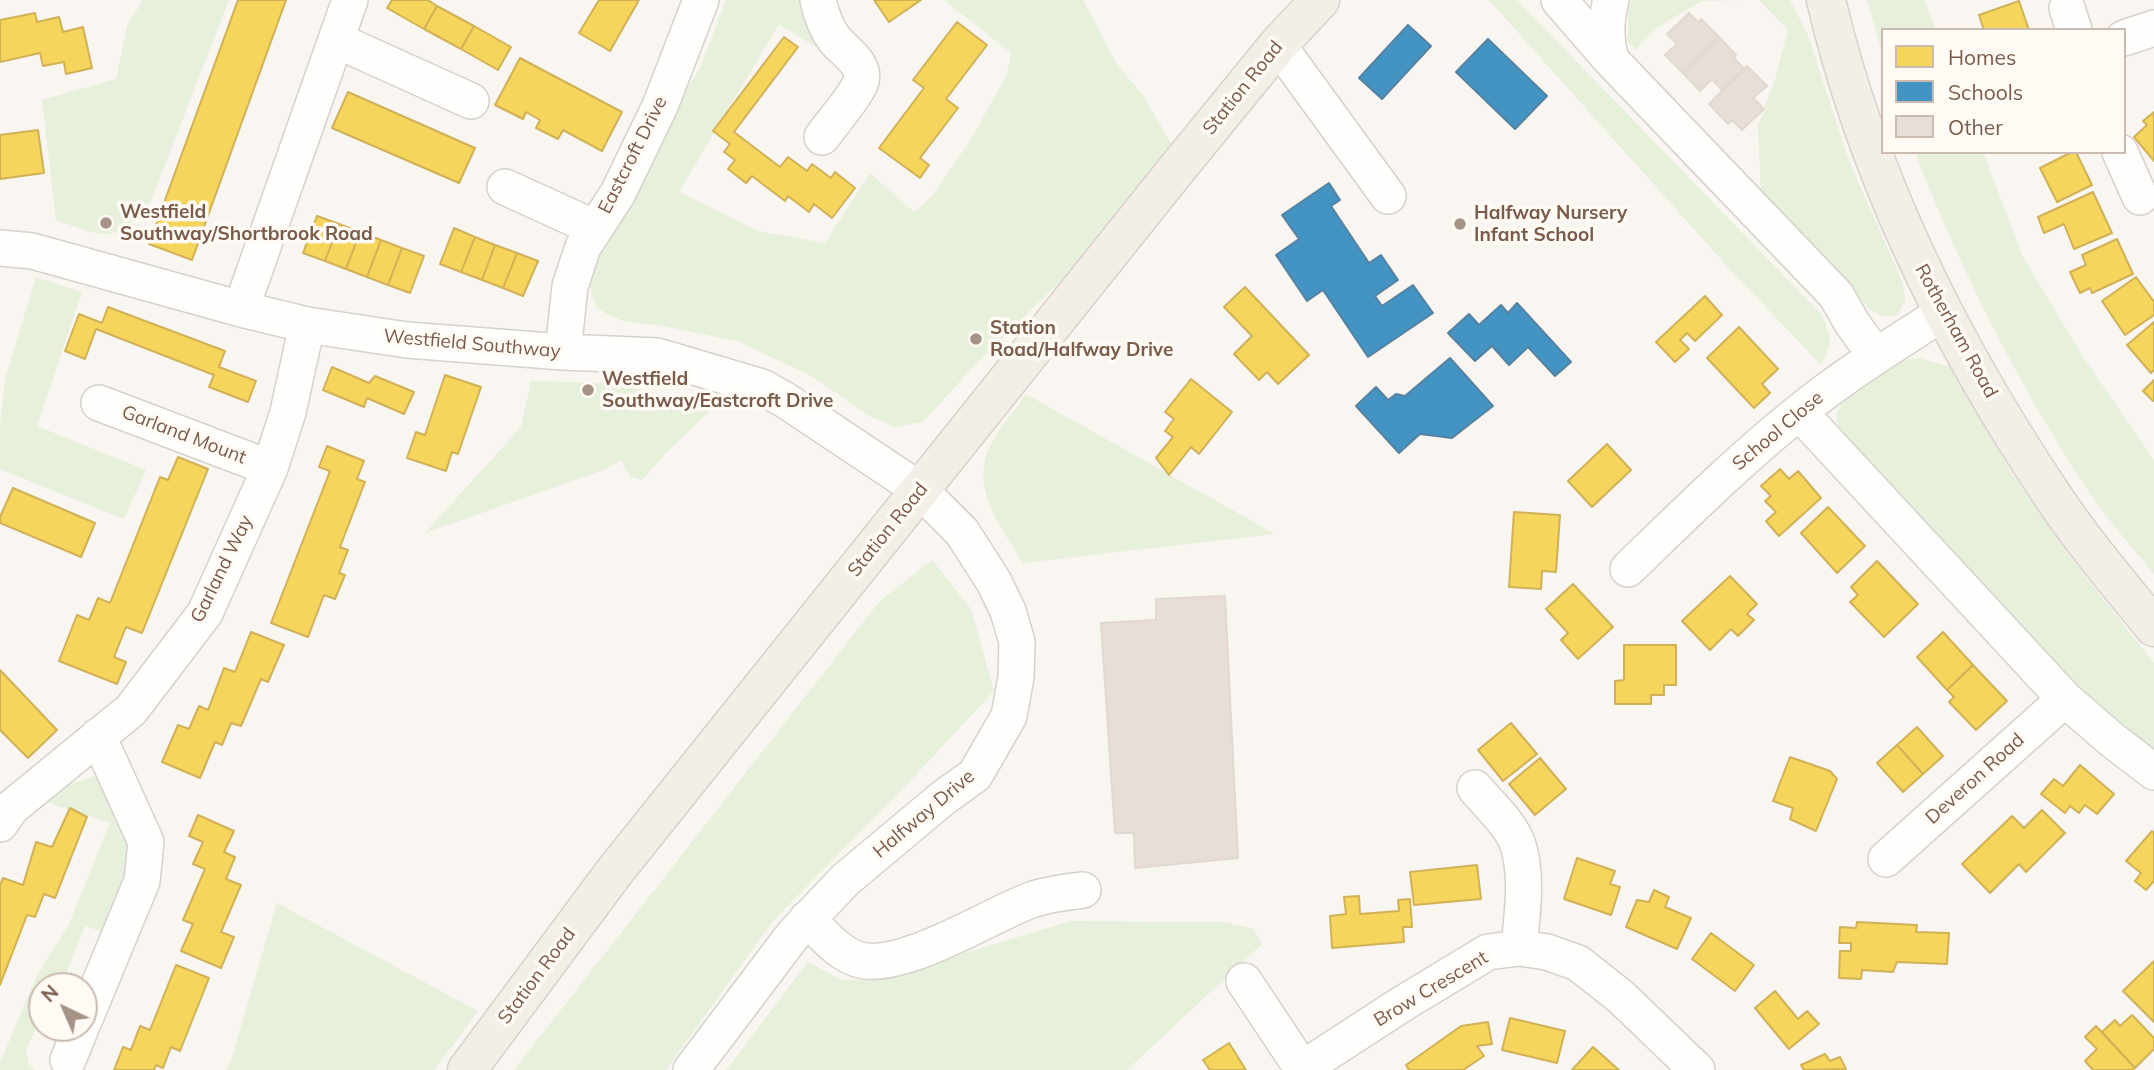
<!DOCTYPE html>
<html>
<head>
<meta charset="utf-8">
<style>
  body { margin:0 }
  #map { position:relative; width:2154px; height:1070px; overflow:hidden; background:#f9f5f0; font-family:Mulish,sans-serif }
  canvas { display:block }
  .legend { position:absolute; left:1881px; top:28px; width:245px; height:126px; box-sizing:border-box; background:#fffaf3; border:2px solid #cabbb1; margin:0; padding:9px 12px; list-style:none; font-size:21px; color:#7a5c4d }
  .legend li { display:flex; align-items:center; gap:14px; height:35px }
  .legend b { width:35px; border:2px solid #cabbb1 }
  .north { position:absolute; left:28px; top:972px; width:70px; height:70px; box-sizing:border-box; background:#fffaf3; border:2px solid #cabbb1; border-radius:50%; rotate:316deg; font-size:19px; font-weight:700; line-height:28px; text-align:center; color:#7a5c4d }
  .north::after { content:''; display:block; margin:auto; width:24px; height:32px; background:#a69286; clip-path:polygon(50% 0,100% 100%,50% 72%,0 100%) }
</style>
</head>
<body>
<div id="map">
<canvas width="2154" height="1070"></canvas>
<ul class="legend">
<li><b style="height:19px;background:#f6d55c"></b>Homes</li>
<li><b style="height:19px;background:#4393c3"></b>Schools</li>
<li><b style="height:19px;background:#e6ded7"></b>Other</li>
</ul>
<div class="north">N</div>
</div>
<script>
const ctx = document.querySelector('canvas').getContext('2d');
ctx.lineJoin = 'round';
function fill(path, color) { ctx.fillStyle = color; ctx.fill(path, 'evenodd'); }
function stroke(path, color, width, dash) { ctx.strokeStyle = color; ctx.lineWidth = width; ctx.lineCap = dash ? 'butt' : 'round'; ctx.setLineDash(dash || []); ctx.stroke(path); }
function write(font, color, halo, rows, align = 'center') {
  ctx.font = font + ' Mulish,sans-serif'; ctx.lineWidth = 7; ctx.setLineDash([]); ctx.textBaseline = 'middle'; ctx.strokeStyle = halo; ctx.fillStyle = color; for (const [text, x, y, turn = 0] of rows) {
    ctx.save(); ctx.translate(x, y); ctx.rotate((+turn || 0) * Math.PI / 180); ctx.textAlign = isNaN(turn) ? turn : align; if (halo) ctx.strokeText(text, 0, 0); ctx.fillText(text, 0, 0); ctx.restore();
  }
}
fill(new Path2D(`
  M143,0h86l-78,201c-34,45 -47,36 -95,19l-14,-120 74,-21 11,-53z
  M726,0h73l23,51 -43,-27 -100,168 79,39 67,12 45,-70 44,39 17,-15 39,-56 37,-67 4,-21 -67,-53h139l34,64 27,33 31,53 -85,102 -117,115 -50,55 -28,5 -24,-10 -58,-40 -73,-35 -76,-16 -41,-5 -18,-8 -9,-7 -6,-19 2,-27 45,-88 64,-106z
  M1489,0h28l304,314c11,22 12,29 0,51l-96,-101z
  M1631,0h118l-47,1 -44,26 -22,22 -8,-6v-29z
  M1759,0h31l17,33 42,128 53,120 4,19 -10,16h-13l-12,-5 -110,-116 -3,-69 17,-47 13,-49z
  M1867,0h57l12,30h-53v25z
  M1915,152h68l39,103 59,99 73,106v114c-26,-31 -53,-63 -75,-97 -64,-99 -122,-215 -164,-325z
  M36,277l46,15 -45,134 109,44 -22,49 -124,-50v-45l5,-45z
  M1920,358l34,10 56,103 66,94 78,98v90l-71,-59 -242,-259 -5,-20 10,-23 42,-30z
  M531,381l73,2 28,4 80,22 -43,41 -27,30 -12,-3 -9,-17 -15,9 -181,64 96,-106z
  M1026,394l249,140 -252,29c-20,-34 -50,-69 -36,-110 5,-16 28,-43 39,-59z
  M932,560l39,49 23,82 -81,87 -140,143 -107,149h-152l365,-468z
  M95,776l9,7 25,50 -7,53 -19,46 -18,-6 -24,60h-19v30l-16,34 3,14 6,6h-35v-7l37,-88 31,-49 42,-103 -64,-21 18,-16z
  M277,903l201,108 -44,59h-209l5,-6z
  M1071,921l153,1 30,7 8,15 -135,126h-401l82,-108 33,18 37,-1z`), '#e7f0db');
const homes = new Path2D(`
  M238,0h48l-94,260 -43,-16z
  M392,0h36l9,6 -13,23 -37,-21z
  M599,0h40l-29,51 -31,-18z
  M874,0h47l-32,22z
  M2019,1l10,29h-45l-5,-15z
  M437,6l37,20 -13,23 -37,-20z
  M35,13l2,9 22,-5 4,15 20,-5 9,41 -26,6 -2,-12 -21,4 -3,-13 -40,9v-42z
  M957,22l30,23 -41,54 12,9 -38,50 9,7 -9,13 -41,-30 45,-60 -11,-8z
  M474,26l37,21 -13,23 -37,-21z
  M784,37l14,10 -64,85 46,35 8,-10 19,14 5,-7 19,14 4,-6 20,16 -23,30 -18,-14 -5,8 -21,-16 -3,5 -33,-25 -6,7 -18,-14 7,-9 -11,-8 6,-8 -17,-13z
  M520,58l102,54 -20,39 -39,-21 -5,9 -22,-11 4,-8 -14,-8 -3,7 -28,-14z
  M348,92l127,56 -16,35 -127,-55z
  M2154,112v49l-20,-24 13,-12 -4,-4z
  M38,130l6,43 -44,6v-44z
  M2072,152h4l16,33 -35,17 -17,-34z
  M2093,192l19,41 -38,16 -10,-25 -20,9 -6,-16z
  M317,216l22,8 -14,37 -22,-8z
  M339,224l21,8 -14,37 -21,-8z
  M454,228l21,9 -14,35 -21,-8z
  M360,232l21,8 -14,37 -21,-8z
  M475,237l20,8 -13,35 -21,-8z
  M2117,239l16,35 -41,19 -2,-5 -10,5 -10,-21 16,-7 -4,-10z
  M381,240l21,8 -14,37 -21,-8z
  M495,245l22,8 -14,35 -21,-8z
  M402,248l22,8 -14,37 -22,-8z
  M517,253l21,8 -15,35 -20,-8z
  M2136,277l18,25v13l-29,20 -23,-34z
  M1245,287l64,68 -31,29 -11,-12 -8,8 -25,-26 18,-18 -28,-29z
  M1705,296l17,19 -27,26 -8,-8 -7,7 9,9 -14,13 -19,-20z
  M108,307l117,44 -6,16 37,14 -8,21 -39,-15 5,-12 -118,-46 -11,30 -20,-8 14,-37 23,9z
  M2154,322v48l-3,3 -24,-28z
  M1739,327l39,42 -16,15 8,9 -16,15 -47,-50z
  M332,367l37,16 6,-7 39,16 -10,22 -37,-16 -3,9 -41,-17z
  M445,375l36,12 -23,67 -6,-2 -6,19 -39,-13 9,-26 9,3z
  M1191,379l41,33 -33,42 -8,-7 -22,28 -13,-17 17,-21 -8,-6 9,-12 -9,-7z
  M2154,380v20l-1,1 -10,-10z
  M1607,444l24,26 -39,37 -24,-26z
  M327,446l37,15 -7,18 8,3 -25,65 8,3 -9,23 6,2 -10,24 -11,-4 -16,42 -37,-14 59,-152 -11,-4z
  M178,457l30,12 -66,164 -16,-6 -12,30 12,5 -9,22 -58,-23 18,-46 12,5 9,-22 12,5 50,-126 8,3z
  M1780,469l9,10 9,-8 23,27 -42,38 -13,-15 10,-9 -11,-11 6,-5 -10,-10z
  M13,488l82,35 -14,34 -81,-34v-6z
  M1828,507l37,39 -28,27 -36,-40z
  M1514,512l46,3 -4,57 -14,-1 -1,18 -32,-2z
  M1877,561l41,43 -34,33 -34,-35 8,-7 -7,-8z
  M1730,576l27,28 -10,10 7,6 -16,16 -7,-7 -21,21 -28,-29z
  M1573,584l40,43 -35,32 -17,-19 7,-7 -22,-24z
  M251,632l33,13 -16,37 -7,-3 -20,47 -10,-3 -9,22 -7,-3 -15,36 -38,-16 16,-37 11,4 10,-23 9,4 16,-42 11,4z
  M1943,632l30,33 -26,25 -30,-33z
  M1624,645h52v40h-12v10h-13v9h-36v-23l9,-1z
  M1973,665l34,36 -31,29 -27,-28 5,-5 -7,-7z
  M0,670l57,60 -29,28 -28,-28z
  M1511,723l26,31 -34,27 -25,-31z
  M1917,727l26,29 -20,18 -26,-29z
  M1897,745l26,29 -20,18 -26,-29z
  M1790,757l40,14 7,8 -21,52 -26,-12 3,-11 -20,-7z
  M1540,758l26,31 -31,26 -26,-31z
  M2080,765l34,29 -17,20 -12,-9 -6,8 -9,-7 -5,7 -24,-19 13,-15 9,7z
  M70,808l17,9 -32,81 -11,-4 -9,23 -8,-2 -27,70v-100l3,-7 20,7 13,-43 16,5z
  M2042,810l23,23 -39,39 -7,-8 -29,29 -28,-29 50,-48 12,12z
  M198,815l36,16 -10,21 11,5 -9,22 15,6 -20,47 13,5 -13,31 -40,-17 12,-27 -10,-4 22,-51 -12,-5 10,-22 -14,-6z
  M2152,831l2,2v48l-8,9 -11,-9 6,-8 -15,-12z
  M1577,858l38,13 -5,13 10,3 -9,28 -47,-16z
  M1477,865l4,34 -67,6 -4,-33z
  M1654,890l15,7 -4,10 26,11 -14,31 -51,-22 11,-27 12,2z
  M1359,896l1,18 39,-3 -1,-11 12,-1 2,28h-9l1,15 -72,6 -2,-32 16,-2 -2,-17z
  M1857,922l60,3 -1,7 33,1 -2,31 -50,-2 -4,10 -31,-2 -1,9 -22,-1 1,-27h11v-8h-12l1,-16 16,1z
  M1711,933l43,32 -19,26 -43,-32z
  M2154,961v61l-31,-31z
  M176,965l33,13 -29,73 -9,-4 -8,21 -7,-3 -2,5h-40l9,-23 8,3 9,-24 10,4z
  M1775,991l23,28 9,-8 12,13 -30,25 -34,-41z
  M2132,1015l22,23v11l-19,19 -33,-36 13,-12 5,6z
  M1510,1018l55,13 -8,32 -55,-13z
  M1488,1022l4,22 -15,2 7,10 -21,14h-54l-3,-5 55,-39z
  M2096,1026l39,42 -3,2h-39l-8,-9 12,-12 -12,-12z
  M1229,1043l17,27h-36l-7,-10z
  M1593,1047l26,23h-47z
  M1825,1054l5,7 10,-4 6,12 -42,1 -3,-5z`);
fill(homes, '#f6d55c');
stroke(homes, '#d1b158', 2);
const schools = new Path2D(`
  M1408,25l23,21 -49,53 -23,-21z
  M1488,39l59,57 -32,33 -59,-57z
  M1329,183l11,17 -9,6 38,57 12,-8 17,25 -23,16 7,10 31,-21 20,28 -65,44 -45,-67 -16,11 -31,-46 23,-16 -17,-24z
  M1517,303l54,59 -16,14 -27,-29 -19,18 -17,-19 -17,15 -27,-28 21,-19 10,11 22,-20 7,8z
  M1450,358l43,48 -41,32 -32,-4 -21,19 -43,-47 20,-19 12,13 8,-6 9,2z`);
fill(schools, '#4393c3');
stroke(schools, '#5482a0', 2);
const building = new Path2D(`
  M1689,13l10,10 2,-4 18,18 -36,36 -18,-18 12,-11 -10,-10z
  M1719,37l17,18 -2,3 10,11 -22,21 -10,-11 -12,12 -17,-18z
  M1747,66l20,20 -14,12 11,11 -22,21 -10,-10 -4,4 -19,-20z
  M1225,596l13,262 -103,10 -1,-35h-19l-14,-210 55,-3v-21z`);
fill(building, '#e6ded7');
stroke(building, '#e2d8d2', 2);
const minor = new Path2D(`
  M818,0c3,14 8,28 17,40 10,12 33,25 25,44 -6,14 -28,39 -38,53
  M1559,0l52,60 225,235 16,28 23,32
  M2067,8l7,22
  M2124,38l30,-10
  M336,40l135,61
  M1278,45l110,151
  M1611,60c-6,-21 -6,-39 0,-60
  M2120,152l20,45
  M505,187l90,41
  M0,248l32,3 209,58 66,16 100,15 156,12 94,4 105,31 23,13 135,90 42,42 32,50 14,29 9,31 -1,35 -7,39 -34,59 -32,23 -98,82 -52,55 -102,135
  M241,309l109,-309
  M563,352l7,-66 13,-39 35,-54 42,-87 41,-106
  M99,403l171,65
  M1799,412l266,287 46,40 43,33
  M1628,569c55,-53 110,-108 170,-156 46,-38 96,-68 146,-101
  M1475,788c14,17 36,36 43,57 10,32 4,70 1,103
  M0,824l11,-16 120,-98 74,-97 65,-145 18,-56 19,-87
  M1886,859l179,-160
  M807,919c14,13 31,34 50,40 41,15 133,-44 174,-59 17,-6 34,-8 52,-10
  M1244,981l59,89
  M84,1021l58,-140 4,-39 -48,-106
  M68,1060l13,-32
  M1302,1069l100,-65 86,-52 31,-4 28,4 31,11 43,34 76,73`);
const major = new Path2D(`
  M1826,0c42,179 125,345 228,498 30,45 66,87 100,129
  M467,1070l148,-199 561,-701 102,-125 42,-45`);
stroke(minor, '#d7d1cb', 38);
stroke(major, '#dad1cc', 41);
stroke(minor, '#fefefd', 35);
stroke(major, '#f3eee8', 38);
for (const [x, y, r, color] of [
  [106,223,7,"#a69286"],
  [1460,224,7,"#a69286"],
  [976,339,7,"#a69286"],
  [588,390,7,"#a69286"]
]) { const dot = new Path2D(); dot.arc(x, y, r, 0, 2 * Math.PI); ctx.fillStyle = color; ctx.fill(dot); stroke(dot, '#fffaf3', 2.5); }
write('19px', '#7a5c4d', '#fffaf3', [
  ["Station Road",1243,88,-51],
  ["Eastcroft Drive",633,155,-63],
  ["Rotherham Road",1956,331,61],
  ["Westfield Southway",472,344,5],
  ["School Close",1778,431,-40],
  ["Garland Mount",184,435,21],
  ["Station Road",888,530,-51],
  ["Garland Way",222,569,-64],
  ["Deveron Road",1975,779,-42],
  ["Halfway Drive",924,814,-40],
  ["Station Road",537,976,-53],
  ["Brow Crescent",1431,989,-31]
]);
write('bold 19px', '#7a5c4d', '#fffaf3', [
  ["Westfield",120,212],
  ["Southway/Shortbrook Road",120,234],
  ["Halfway Nursery",1474,213],
  ["Infant School",1474,235],
  ["Station",990,328],
  ["Road/Halfway Drive",990,350],
  ["Westfield",602,379],
  ["Southway/Eastcroft Drive",602,401]
], 'left');
</script>
</body>
</html>
